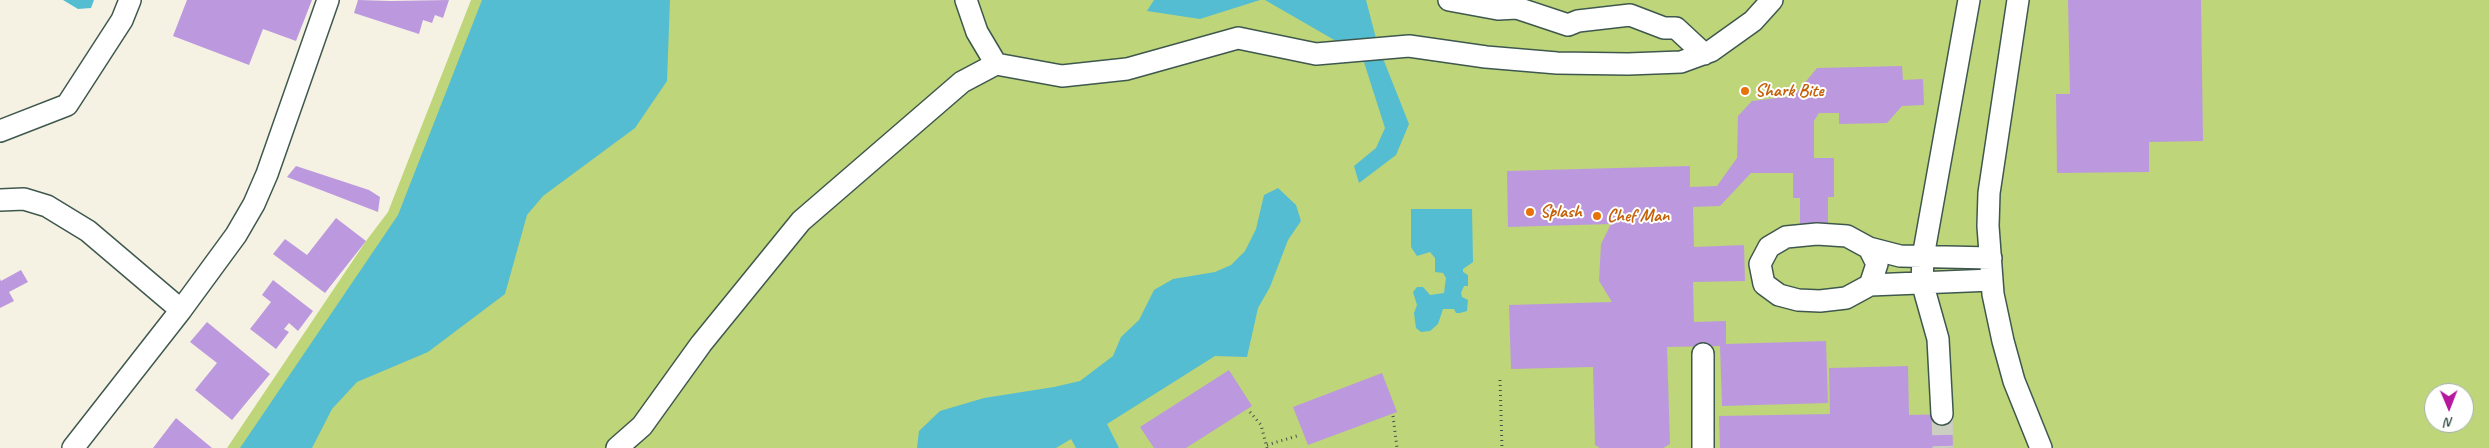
<!DOCTYPE html>
<style>
body{margin:0}
#map{position:relative;width:2489px;height:448px;overflow:hidden;background:#f6f2e3;font-family:Caveat,sans-serif}
canvas{display:block}
.north{position:absolute;left:2424px;top:383px;width:50px;height:50px;box-sizing:border-box;background:#fff;border:1px solid #a5b1ae;border-radius:50%;rotate:179deg;font-size:14px;font-weight:700;line-height:20px;text-align:center;color:#1f3d34}
.north::after{content:'';display:block;margin:auto;width:18px;height:22px;background:#b5179e;clip-path:polygon(50% 0,100% 100%,50% 72%,0 100%)}
</style>
<div id="map">
<canvas width="2489" height="448"></canvas>
<div class="north">N</div>
</div>
<script>
const context = document.querySelector('canvas').getContext('2d');
context.lineJoin = 'round';
function fill(path, color) {
  context.fillStyle = color;
  context.fill(path, 'evenodd');
}
function poly(rows) {
  const path = new Path2D();
  for (const r of rows) {
    path.moveTo(r[0], r[1]);
    for (let i = 2; i < r.length; i += 2) path.lineTo(r[i], r[i + 1]);
  }
  return path;
}
function stroke(path, color, width, dash) {
  context.strokeStyle = color;
  context.lineWidth = width;
  context.lineCap = dash ? 'butt' : 'round';
  context.setLineDash(dash || []);
  context.stroke(path);
}
function write(font, color, halo, rows, align = 'center') {
  context.font = font + ' Caveat,sans-serif';
  context.lineWidth = 4;
  context.setLineDash([]);
  context.textBaseline = 'middle';
  context.strokeStyle = halo;
  context.fillStyle = color;
  for (const [text, x, y, turn = 0] of rows) {
    context.save();
    context.translate(x, y);
    context.rotate((+turn || 0) * Math.PI / 180);
    context.textAlign = isNaN(turn) ? turn : align;
    if (halo) context.strokeText(text, 0, 0);
    context.fillText(text, 0, 0);
    context.restore();
  }
}
fill(poly([
 [471,0,2489,0,2489,448,227,448,366,241,388,212],
 [2434,393,2464,393,2464,423,2434,423]
]), '#bed579');
fill(poly([
 [63,0,94,0,91,8,78,9],
 [482,0,670,0,667,81,635,128,543,196,527,215,505,294,428,352,357,382,332,409,312,448,240,448,398,215],
 [1154,0,1260,0,1200,19,1147,11],
 [1265,0,1366,0,1378,46,1409,124,1396,155,1359,183,1354,166,1376,148,1385,128,1362,56],
 [1278,188,1296,205,1301,221,1288,240,1270,287,1258,308,1247,357,1215,356,1107,424,1119,448,1076,448,1071,439,1056,448,917,448,919,431,940,411,984,398,1054,387,1080,381,1113,356,1121,337,1139,320,1154,290,1173,279,1215,272,1231,265,1245,251,1256,229,1264,195],
 [1411,209,1472,209,1473,262,1463,269,1463,272,1468,275,1468,286,1464,286,1461,293,1462,297,1468,300,1467,311,1460,313,1456,313,1454,309,1443,309,1438,324,1430,331,1421,332,1416,328,1414,313,1417,305,1413,292,1417,287,1423,287,1430,295,1444,293,1446,278,1443,273,1435,272,1435,258,1430,252,1417,256,1411,247]
]), '#54bdd1');
fill(poly([
 [187,0,312,0,296,41,263,29,249,65,173,36],
 [358,0,391,1,449,0,443,18,435,15,432,23,423,20,419,34,354,13],
 [2068,0,2201,0,2203,141,2149,142,2149,172,2057,173,2056,94,2070,94],
 [1902,66,1903,80,1923,79,1924,105,1902,106,1887,123,1839,124,1839,113,1819,113,1814,121,1814,158,1834,158,1834,197,1828,197,1828,224,1800,225,1800,198,1793,198,1793,173,1751,173,1720,206,1693,207,1694,247,1744,245,1745,281,1693,282,1694,322,1726,321,1726,344,1826,341,1828,403,1722,406,1720,346,1667,347,1670,444,1663,448,1600,448,1595,445,1593,367,1511,369,1509,305,1612,302,1599,281,1601,244,1611,224,1508,227,1507,171,1690,166,1690,187,1717,186,1737,158,1738,116,1752,101,1794,96,1817,68],
 [296,166,369,190,380,197,378,212,287,177],
 [336,218,366,241,325,293,273,254,285,239,307,255],
 [21,270,28,282,9,292,14,301,0,308,0,279,1,281],
 [273,280,313,311,298,331,289,323,284,329,289,332,276,349,250,329,271,302,262,295],
 [207,322,270,374,232,420,195,390,217,363,190,342],
 [1908,366,1909,415,1952,414,1953,448,1720,448,1719,416,1830,414,1829,368],
 [1229,370,1252,406,1186,448,1154,448,1140,427],
 [1382,373,1397,412,1308,445,1293,407],
 [176,418,212,448,153,448]
]), '#bc99de');
stroke(poly([
 [1942,414,1943,448]
]), '#cbcec0', 21, [21, 11]);
const minor = poly([
 [966,0,977,32,996,64],
 [1449,0,1498,9,1517,8,1568,25,1578,21,1630,15,1664,28,1676,28,1704,54],
 [2018,0,1989,193,1988,226,1993,294,2003,341,2014,381,2041,448],
 [0,131,67,105,122,20,130,0],
 [0,200,24,199,47,206,88,231,181,310],
 [1869,248,1900,256,1991,258],
 [1870,285,1877,264,1869,248,1847,236,1817,234,1786,237,1769,247,1760,264,1764,284,1779,295,1798,300,1820,301,1846,298,1870,285,1992,280],
 [1942,414,1938,339,1922,282,1923,257,1969,0],
 [73,448,181,310,236,235,254,204,267,174,328,0],
 [617,448,642,426,701,344,801,221,962,82,996,64,1062,76,1127,69,1238,38,1316,54,1409,46,1486,57,1557,63,1628,64,1681,62,1711,51,1753,21,1772,0],
 [1703,448,1703,354]
]);
stroke(minor, '#3f584e', 24);
stroke(poly([
 [1500,380,1502,448],
 [1250,412,1261,425,1267,448],
 [1393,416,1397,448],
 [1267,445,1300,435]
]), '#3f584e', 3, [1, 4]);
stroke(minor, '#fff', 21);
for (const [x, y, r, color] of [
 [1745,91,5,"#e8710a"],
 [1530,212,5,"#e8710a"],
 [1597,216,5,"#e8710a"]
]) {
  const dot = new Path2D();
  dot.arc(x, y, r, 0, 2 * Math.PI);
  context.fillStyle = color;
  context.fill(dot);
  stroke(dot, '#fff', 2);
}
write('bold 18px', '#c56008', '#fff', [
 ["Shark Bite",1755,91],
 ["Splash",1540,212],
 ["Chef Man",1607,216]
], 'left');
</script>
